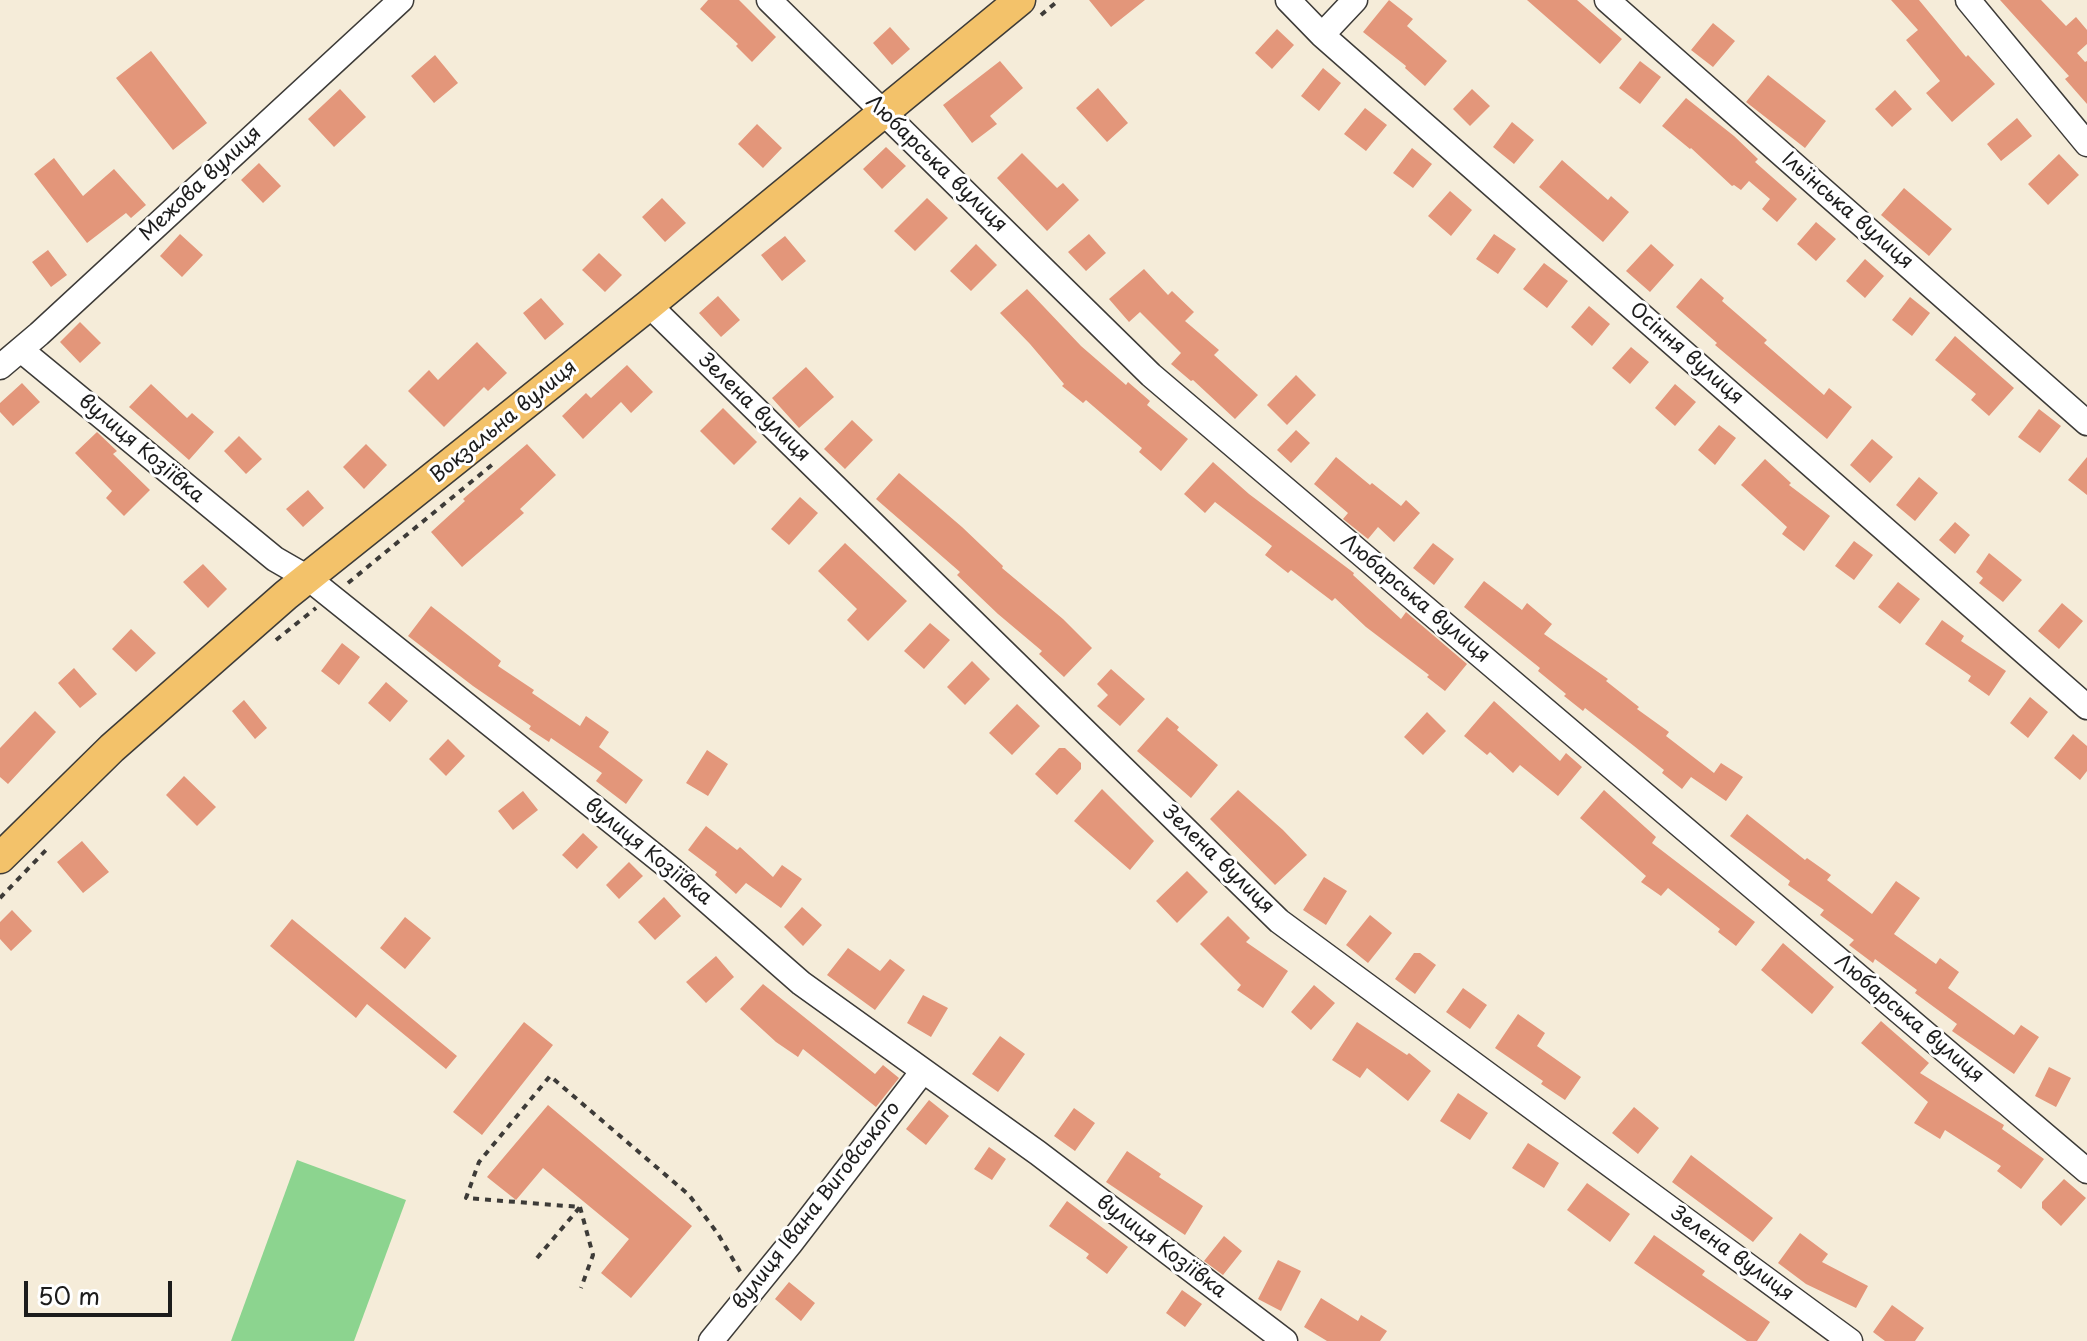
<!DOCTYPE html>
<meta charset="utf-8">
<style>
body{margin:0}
#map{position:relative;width:2087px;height:1341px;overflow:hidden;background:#f5ecd9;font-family:"Playpen Sans",sans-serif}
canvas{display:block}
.scale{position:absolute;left:24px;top:1281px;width:148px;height:36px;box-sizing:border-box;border:4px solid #1c1c1c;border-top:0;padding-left:10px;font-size:24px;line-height:28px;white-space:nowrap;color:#1c1c1c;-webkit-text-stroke:6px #fff;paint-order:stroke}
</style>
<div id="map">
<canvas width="2087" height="1341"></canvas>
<div class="scale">50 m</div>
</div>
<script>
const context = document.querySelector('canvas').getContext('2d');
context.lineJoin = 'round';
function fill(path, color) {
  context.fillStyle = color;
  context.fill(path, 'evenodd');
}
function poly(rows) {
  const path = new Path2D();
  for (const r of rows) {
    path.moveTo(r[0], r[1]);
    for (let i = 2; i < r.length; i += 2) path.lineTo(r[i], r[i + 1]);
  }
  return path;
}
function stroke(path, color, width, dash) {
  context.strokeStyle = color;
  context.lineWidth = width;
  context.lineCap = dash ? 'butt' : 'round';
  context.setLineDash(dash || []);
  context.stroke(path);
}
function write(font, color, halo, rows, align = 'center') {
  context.font = font + ' "Playpen Sans",sans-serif';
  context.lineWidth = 6;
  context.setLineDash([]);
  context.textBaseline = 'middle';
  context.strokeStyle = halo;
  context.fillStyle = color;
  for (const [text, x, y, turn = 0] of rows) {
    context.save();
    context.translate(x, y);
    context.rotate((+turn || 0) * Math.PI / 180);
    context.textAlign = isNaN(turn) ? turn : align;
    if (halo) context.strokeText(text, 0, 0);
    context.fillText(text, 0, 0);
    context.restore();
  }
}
fill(poly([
 [297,1160,406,1200,354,1341,231,1341]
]), '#8cd48f');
fill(poly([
 [708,0,739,0,776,37,752,62,736,46,738,44,700,9],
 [1089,0,1145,0,1111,27],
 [1389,0,1413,19,1407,26,1447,61,1425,86,1405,68,1406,66,1363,32],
 [1527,0,1577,0,1622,39,1600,64],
 [1891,0,1919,0,1966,57,1968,55,1995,84,1952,122,1926,93,1940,81,1906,40,1918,30],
 [2000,0,2041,0,2066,26,2076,17,2087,30,2087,44,2077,53,2085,62,2087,61,2087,104,2065,79,2069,76],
 [1713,23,1735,41,1713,67,1691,50],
 [890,27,910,49,892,65,873,43],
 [1277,29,1294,45,1272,69,1255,53],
 [151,51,207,123,173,150,116,78],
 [435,55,458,83,434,103,411,76],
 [1000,61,1023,88,990,116,997,124,972,143,943,105],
 [1640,61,1661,77,1640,104,1619,88],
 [1323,68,1341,83,1319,111,1301,96],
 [1768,75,1826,121,1805,148,1746,102],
 [1098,88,1128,123,1107,142,1076,108],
 [340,89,366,117,334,147,308,119],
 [1472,89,1490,106,1470,126,1453,109],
 [1895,90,1912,109,1892,127,1875,109],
 [1686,98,1734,136,1758,159,1755,162,1797,199,1777,222,1762,209,1770,199,1749,181,1741,190,1734,185,1732,186,1691,148,1690,149,1662,126],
 [1365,108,1387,125,1366,151,1344,134],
 [2017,118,2032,136,2001,161,1987,144],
 [1512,122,1534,140,1514,164,1493,147],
 [757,124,782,148,763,168,738,144],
 [886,147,906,166,882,189,863,169],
 [1412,148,1432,164,1413,188,1393,173],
 [1022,153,1057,188,1063,183,1079,200,1047,231,997,178],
 [2059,154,2079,175,2048,205,2028,184],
 [54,158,83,196,114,169,146,205,131,218,126,213,87,243,34,174],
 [1562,160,1608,200,1611,196,1629,212,1603,242,1539,187],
 [259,163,281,186,263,203,241,180],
 [1904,188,1952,229,1929,256,1881,215],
 [1450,191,1472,210,1451,236,1428,216],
 [662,198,686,223,665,242,642,217],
 [927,198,948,218,915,251,894,231],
 [1816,222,1836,239,1816,261,1797,244],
 [180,234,203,255,182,277,160,256],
 [1089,234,1106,253,1086,271,1068,252],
 [1494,234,1516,249,1498,274,1476,259],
 [785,236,806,261,782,281,761,255],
 [976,244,997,265,971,291,950,271],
 [1651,244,1674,265,1650,292,1626,271],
 [48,250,67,275,51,287,32,262],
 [599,253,622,275,605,292,582,270],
 [1865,259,1884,276,1865,298,1846,281],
 [1544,263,1568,281,1547,308,1523,289],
 [1144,269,1168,295,1172,291,1194,312,1185,321,1219,350,1214,355,1258,395,1235,419,1193,380,1191,381,1171,364,1181,353,1140,312,1129,322,1109,299],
 [1701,278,1724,298,1722,301,1767,340,1764,343,1824,395,1829,388,1852,407,1827,439,1715,345,1717,343,1676,307],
 [1027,289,1081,346,1126,385,1128,382,1150,401,1147,405,1188,439,1161,471,1139,452,1142,448,1086,400,1083,403,1062,386,1064,384,1030,344,1000,313],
 [718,296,740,320,721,337,699,313],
 [1910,297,1930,313,1912,336,1892,320],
 [541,298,564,324,545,340,523,313],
 [1589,306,1610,324,1592,346,1571,327],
 [80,322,101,343,80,363,60,342],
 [1955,336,2014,388,1989,416,1971,400,1976,394,1935,360],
 [477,342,507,373,488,391,484,387,444,427,408,391,429,370,438,380],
 [1631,347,1649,362,1630,384,1612,368],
 [627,365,653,392,631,413,621,402,583,439,562,416,586,393,591,398],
 [806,367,834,397,799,428,772,398],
 [1296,375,1316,395,1287,425,1267,405],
 [22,383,40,402,13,426,0,412,0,403],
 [151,384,187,418,192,413,214,432,189,460,129,407],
 [1675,384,1696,402,1675,426,1655,408],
 [723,408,757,442,734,465,700,431],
 [2039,409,2061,426,2040,453,2018,437],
 [852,420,873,440,845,469,824,449],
 [1719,425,1736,438,1715,465,1698,450],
 [1296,430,1310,443,1291,463,1277,450],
 [97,432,117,451,113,454,150,490,124,516,106,498,112,491,75,453],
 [239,436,262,459,246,474,224,451],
 [1872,439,1893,457,1870,483,1850,465],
 [366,444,387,465,364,489,343,467],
 [527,444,556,475,520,509,524,513,462,567,431,532,465,501,463,499],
 [1336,457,1370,485,1372,483,1401,506,1406,500,1420,513,1394,542,1378,527,1368,539,1343,519,1348,513,1314,484],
 [2087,457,2087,495,2068,480],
 [1765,459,1791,483,1789,485,1830,516,1804,551,1782,534,1787,527,1741,485],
 [1213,462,1249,494,1354,573,1353,575,1401,619,1406,612,1467,664,1445,691,1427,677,1429,675,1366,627,1335,598,1332,601,1291,570,1288,573,1265,555,1272,546,1215,502,1205,513,1184,494],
 [899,473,962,527,1003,566,1002,568,1063,619,1092,648,1064,677,1039,654,1042,651,998,614,957,575,960,572,876,499],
 [1919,477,1938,493,1915,521,1896,505],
 [308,490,324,508,303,527,286,509],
 [800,497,818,513,789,545,771,529],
 [1955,522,1970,535,1955,554,1939,540],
 [1854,541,1873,555,1854,580,1835,566],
 [845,543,907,601,868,641,847,620,857,609,818,571],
 [1433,543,1454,559,1434,585,1413,568],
 [1989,553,2022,580,2003,602,1979,583,1983,578,1976,572],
 [203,564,227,589,208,608,183,582],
 [1484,581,1522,610,1527,603,1552,624,1544,634,1608,679,1606,681,1639,707,1637,709,1669,732,1666,736,1714,773,1721,763,1743,777,1726,801,1691,777,1682,789,1662,773,1664,770,1634,746,1585,708,1583,711,1564,696,1566,694,1538,671,1540,668,1464,607],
 [1898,582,1920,599,1900,624,1878,607],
 [2062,603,2083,621,2059,649,2038,631],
 [431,606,501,661,498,666,534,690,532,693,580,726,586,716,609,732,599,747,643,780,626,804,596,781,602,773,551,738,549,742,529,729,531,726,473,686,408,636],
 [1942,620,1964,636,1961,641,2006,671,1989,696,1968,681,1971,676,1925,644],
 [930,623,950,640,924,669,904,651],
 [131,629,156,653,136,672,112,649],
 [342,643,360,657,339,685,321,671],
 [972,661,990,679,965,705,947,687],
 [74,668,97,694,80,708,58,683],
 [1111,669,1145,699,1120,726,1097,706,1108,695,1097,684],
 [386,682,408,701,390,722,368,703],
 [2030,697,2048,712,2028,738,2010,723],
 [244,700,267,728,255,739,232,711],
 [1494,701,1560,761,1566,753,1582,767,1558,796,1520,765,1513,773,1490,752,1487,755,1464,736],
 [1017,704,1040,726,1012,755,989,733],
 [35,711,56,732,8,784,0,777,0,748],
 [1427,712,1446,731,1423,755,1404,737],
 [1167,717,1179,727,1177,730,1218,765,1191,798,1137,751],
 [2073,734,2087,746,2087,771,2080,780,2054,758],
 [448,739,465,756,446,776,429,759],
 [1059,748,1065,748,1081,763,1081,769,1057,795,1035,774],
 [707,750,728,764,708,796,686,783],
 [184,776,216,807,197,826,166,795],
 [1102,789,1154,841,1130,870,1074,821],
 [1238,790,1283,830,1307,855,1275,885,1210,819],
 [1604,790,1656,837,1652,843,1755,922,1736,946,1718,932,1720,929,1668,888,1661,896,1641,882,1646,876,1580,818],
 [523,791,538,810,513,830,498,811],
 [1747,814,1805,860,1807,858,1831,875,1827,880,1872,914,1896,881,1920,898,1894,934,1936,964,1940,958,1959,972,1948,988,2014,1035,2021,1025,2039,1037,2014,1074,1952,1031,1957,1024,1915,993,1917,990,1875,959,1873,963,1849,945,1854,940,1820,915,1824,910,1788,885,1790,881,1730,836],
 [706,826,737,850,740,847,773,877,782,865,802,879,781,908,746,883,736,894,715,875,717,872,688,850],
 [583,833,598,847,577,869,562,855],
 [82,841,109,872,83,893,57,862],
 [629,862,643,876,619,899,606,885],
 [1187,871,1208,892,1177,923,1156,901],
 [1324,877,1347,891,1326,925,1303,910],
 [664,897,681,916,655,940,638,922],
 [802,907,822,925,803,946,784,927],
 [12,910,32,931,11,951,0,939,0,922],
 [1370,915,1392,933,1368,963,1346,945],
 [1228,916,1250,938,1246,942,1288,971,1263,1008,1237,990,1241,985,1200,944],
 [405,917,431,938,405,969,380,948],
 [292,919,457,1056,446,1069,367,1004,356,1018,270,946],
 [1783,943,1834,987,1812,1014,1761,970],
 [848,948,880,971,890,959,905,970,875,1010,827,975],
 [1414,953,1420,953,1436,965,1415,994,1395,979],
 [716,956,734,977,706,1003,686,982],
 [763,984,875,1074,883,1065,899,1078,876,1107,803,1049,798,1057,776,1042,740,1009],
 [1314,985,1335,1003,1311,1030,1291,1012],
 [1463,988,1487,1005,1470,1029,1446,1012],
 [923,995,948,1008,931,1037,907,1023],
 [1518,1014,1545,1033,1537,1046,1581,1077,1565,1100,1541,1084,1543,1081,1495,1048],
 [1881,1021,1929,1063,1920,1073,2004,1125,2002,1129,2044,1159,2021,1189,1997,1171,2001,1166,1945,1130,1940,1139,1914,1123,1928,1102,1861,1043],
 [524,1022,553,1045,482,1135,453,1112],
 [1357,1022,1407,1055,1409,1053,1431,1071,1408,1101,1367,1068,1360,1078,1332,1060],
 [1000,1036,1025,1054,998,1092,972,1074],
 [2049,1067,2071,1078,2056,1107,2035,1096],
 [1458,1093,1488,1113,1470,1140,1440,1121],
 [929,1100,949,1116,926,1145,906,1129],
 [548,1105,692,1226,631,1298,601,1273,629,1239,543,1168,516,1200,487,1177],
 [1634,1107,1659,1128,1638,1154,1612,1133],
 [1074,1108,1095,1123,1075,1151,1054,1136],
 [1528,1143,1559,1163,1544,1188,1512,1168],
 [989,1147,1006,1159,992,1180,974,1169],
 [1127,1151,1161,1174,1159,1177,1203,1206,1185,1235,1106,1182],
 [1691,1155,1773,1218,1753,1242,1672,1182],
 [2064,1179,2086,1198,2061,1226,2042,1208,2042,1202],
 [1587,1183,1630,1214,1610,1242,1567,1210],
 [1067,1201,1128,1247,1107,1274,1086,1258,1089,1254,1049,1226],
 [1800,1233,1828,1254,1822,1262,1868,1286,1856,1308,1806,1284,1778,1263],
 [1654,1235,1705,1271,1702,1275,1770,1322,1757,1341,1747,1341,1634,1263],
 [1224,1236,1242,1251,1223,1275,1204,1261],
 [1278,1260,1301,1271,1281,1311,1258,1299],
 [789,1282,815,1303,801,1321,775,1299],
 [1182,1290,1202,1304,1185,1327,1166,1313],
 [1321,1298,1358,1321,1361,1315,1387,1331,1380,1341,1327,1341,1304,1327],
 [1892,1305,1924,1328,1915,1341,1885,1341,1873,1332]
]), '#e3967a');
const minor = poly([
 [769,0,1151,375,2087,1171],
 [1288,0,1322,35,2087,707],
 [1607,0,2087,423],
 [1968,0,2087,144],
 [1322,35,1355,0],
 [649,305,1279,921,1850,1341],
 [21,350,275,559,308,578,671,869,801,983,1038,1153,1285,1341],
 [0,367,39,334,401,0],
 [711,1341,790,1244,923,1071]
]);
const major = poly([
 [0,858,112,748,286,595,649,305,1020,0]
]);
stroke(minor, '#3d3b38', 27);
stroke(major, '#3d3b38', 33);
stroke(poly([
 [1041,15,1059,0],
 [348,583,493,464],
 [276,640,316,608],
 [0,898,48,848],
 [580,1207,593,1255,581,1288],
 [537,1258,580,1207,466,1198,479,1162,550,1076,689,1195,718,1234,741,1273]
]), '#3d3b38', 4, [6, 6]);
stroke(minor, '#fff', 24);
stroke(major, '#f3c26a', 30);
write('20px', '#1c1c1c', '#fff', [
 ["Любарська вулиця",936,164,44],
 ["Межова вулиця",201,184,-43],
 ["Ільїнська вулиця",1847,211,41],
 ["Осіння вулиця",1686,354,41],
 ["Зелена вулиця",754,408,44],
 ["Вокзальна вулиця",504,422,-39],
 ["вулиця Козіївка",141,449,40],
 ["Любарська вулиця",1415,599,40],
 ["вулиця Козіївка",648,852,39],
 ["Зелена вулиця",1218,860,44],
 ["Любарська вулиця",1909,1019,40],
 ["вулиця Івана Виговського",817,1206,-52],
 ["вулиця Козіївка",1161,1247,37],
 ["Зелена вулиця",1732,1254,36]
]);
</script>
